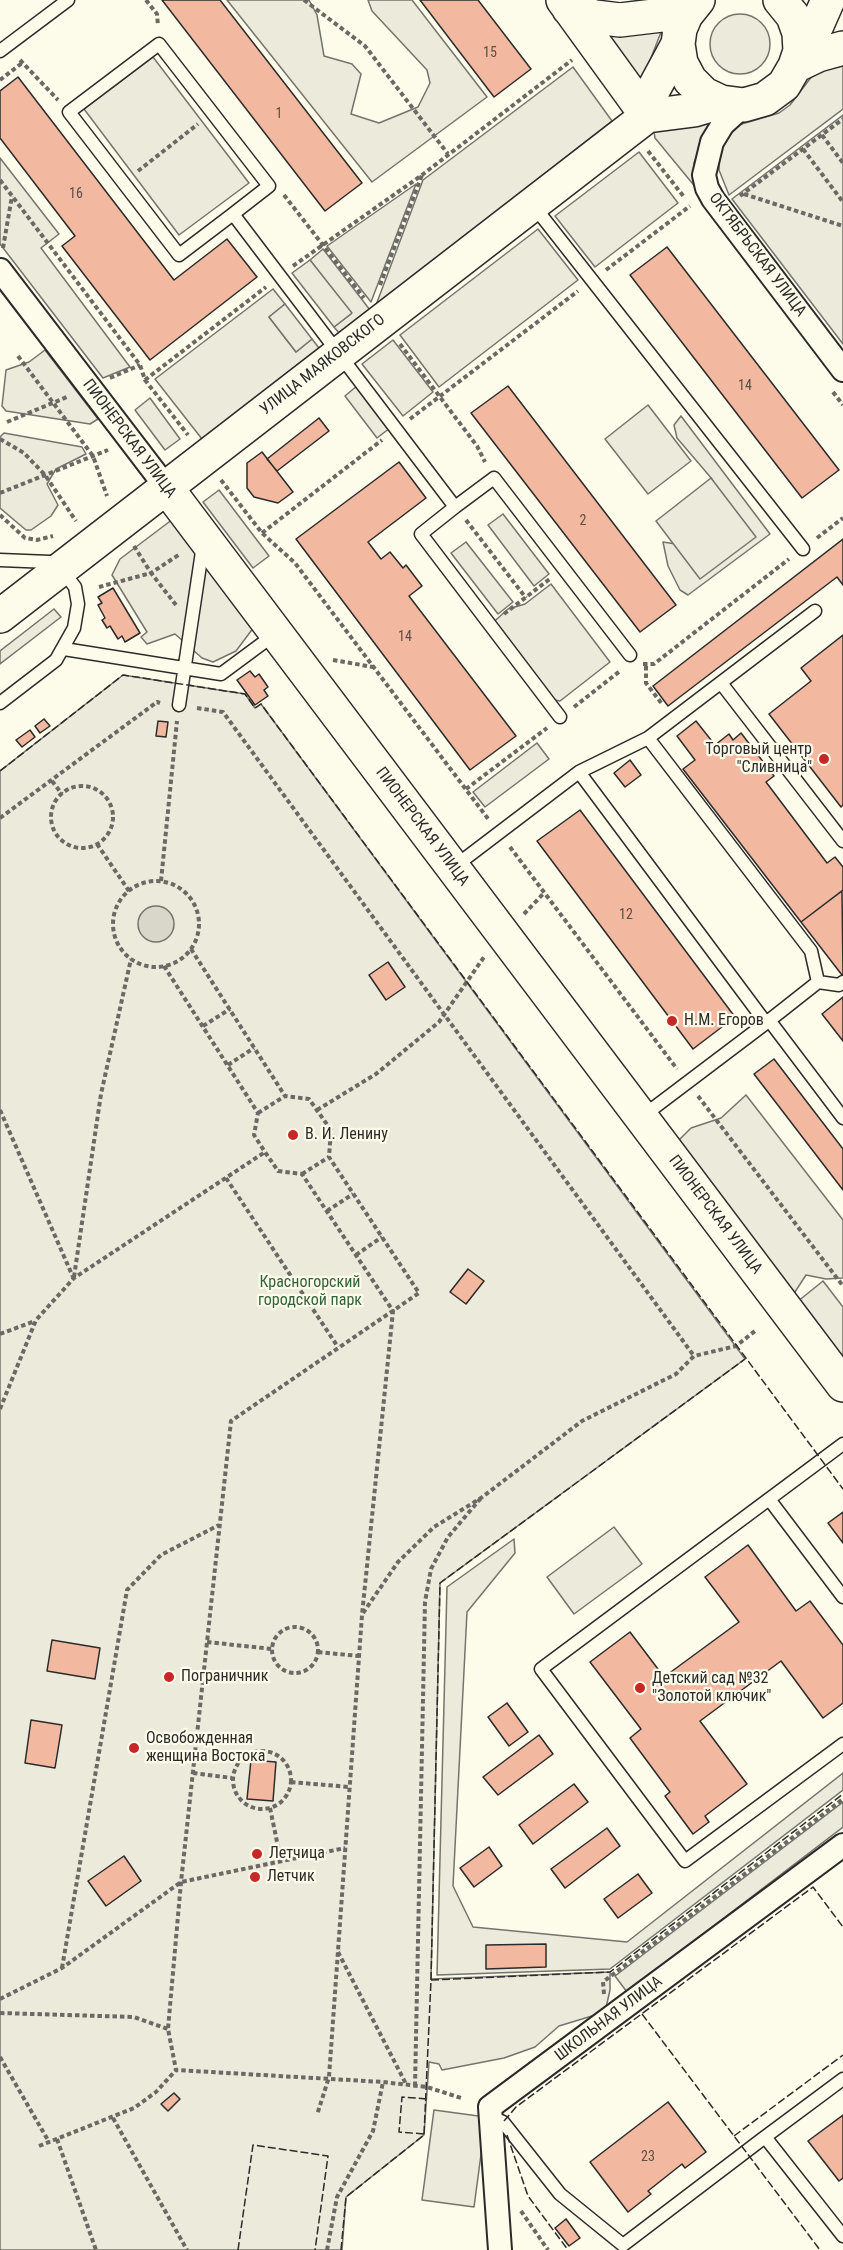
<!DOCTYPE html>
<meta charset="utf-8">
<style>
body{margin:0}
canvas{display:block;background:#fdfbea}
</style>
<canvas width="843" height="2250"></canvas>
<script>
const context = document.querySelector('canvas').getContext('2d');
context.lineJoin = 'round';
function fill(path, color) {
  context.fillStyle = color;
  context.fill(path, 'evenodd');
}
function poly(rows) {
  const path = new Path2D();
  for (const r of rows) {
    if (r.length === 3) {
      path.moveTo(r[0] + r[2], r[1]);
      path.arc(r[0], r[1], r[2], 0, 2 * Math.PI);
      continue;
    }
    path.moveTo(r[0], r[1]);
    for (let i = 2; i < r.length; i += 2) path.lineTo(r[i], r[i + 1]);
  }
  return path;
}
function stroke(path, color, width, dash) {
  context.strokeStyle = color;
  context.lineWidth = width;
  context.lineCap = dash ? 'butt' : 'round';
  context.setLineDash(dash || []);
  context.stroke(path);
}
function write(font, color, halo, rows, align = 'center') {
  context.font = font + ' "Roboto Condensed",sans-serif';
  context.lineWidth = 4.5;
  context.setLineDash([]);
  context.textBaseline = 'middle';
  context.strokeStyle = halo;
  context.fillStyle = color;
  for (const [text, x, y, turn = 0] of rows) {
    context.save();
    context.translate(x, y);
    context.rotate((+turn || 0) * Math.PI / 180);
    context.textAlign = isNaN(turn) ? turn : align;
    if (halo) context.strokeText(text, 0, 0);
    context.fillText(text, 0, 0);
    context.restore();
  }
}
const green = poly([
 [227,0,309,0,317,15,324,56,352,64,361,74,351,114,379,123,418,107,430,83,427,70,372,11,368,0,412,0,487,97,372,182,227,0],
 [740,44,30],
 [595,24,663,27,642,81,595,24],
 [153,57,249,183,179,235,84,109,153,57],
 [843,59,843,109,729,195,719,170,719,154,725,134,735,126,779,113,790,105,819,67,843,59],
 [573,67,612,121,376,305,423,180,573,67],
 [843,115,843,344,732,199,843,115],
 [708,120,709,124,694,163,697,189,655,138,654,132,708,120],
 [639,152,678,203,595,267,555,216,639,152],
 [0,158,59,234,41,248,130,367,103,378,0,244,0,158],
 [416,184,371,302,327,246,416,184],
 [538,229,578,280,439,387,400,335,538,229],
 [323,249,370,310,339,333,334,327,351,314,310,260,323,249],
 [273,289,285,304,269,317,296,352,312,339,319,348,202,439,155,379,273,289],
 [393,340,433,392,403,416,362,364,393,340],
 [45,350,98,419,90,424,6,411,2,406,6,370,29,362,45,350],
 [648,405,691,461,648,494,605,439,648,405],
 [681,416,770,534,688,595,680,590,668,566,663,542,714,550,720,505,712,479,677,438,674,425,681,416],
 [4,433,82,447,86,454,56,469,47,484,58,505,51,516,31,530,26,530,0,508,0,437,4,433],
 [173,519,254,627,236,651,213,662,202,658,175,634,147,644,141,637,147,632,112,575,120,559,173,519],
 [551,584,610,662,560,701,539,697,487,628,508,609,525,604,551,584],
 [54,609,61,617,0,664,0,651,54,609],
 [123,675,245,694,255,708,261,704,745,1359,440,1583,431,1979,610,1972,610,1990,605,2012,559,2026,535,2047,504,2058,442,2070,439,2064,429,2062,424,2135,346,2197,342,2250,0,2250,0,771,123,675],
 [746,1095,843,1220,843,1278,826,1279,806,1275,793,1295,677,1142,691,1128,721,1118,746,1095],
 [614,1527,642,1564,574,1614,547,1577,614,1527],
 [514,1539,515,1553,467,1612,453,1886,473,1927,627,1942,843,1773,843,1790,610,1969,437,1975,447,1587,514,1539]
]);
fill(green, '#ecebdb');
stroke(green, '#74746e', 1.5);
const parking = poly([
 [310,260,352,313,334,327,292,273,310,260],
 [285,304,312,339,296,352,269,317,285,304],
 [358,385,390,428,377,438,345,396,358,385],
 [150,398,180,439,165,450,135,410,150,398],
 [711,478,756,537,700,579,656,521,711,478],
 [219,490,269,556,253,568,203,502,219,490],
 [503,514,549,574,534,586,488,525,503,514],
 [466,542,513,602,498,614,451,553,466,542],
 [537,743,549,759,485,807,473,792,537,743],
 [823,1281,843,1307,843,1362,797,1302,823,1281],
 [843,1802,843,1827,627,1992,615,1976,843,1802],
 [434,2110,486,2117,474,2207,422,2200,434,2110]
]);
fill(parking, '#eceadb');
stroke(parking, '#74746e', 1.5);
const water = poly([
 [156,924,18]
]);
fill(water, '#d8d7c9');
stroke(water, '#74746e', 1.5);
const building = poly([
 [162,0,220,0,362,183,325,211,162,0],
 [420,0,478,0,531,69,494,97,420,0],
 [18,77,174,280,227,239,257,277,150,360,62,246,75,236,0,138,0,91,18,77],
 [667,247,839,470,802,498,630,275,667,247],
 [508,386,676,605,640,632,471,413,508,386],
 [319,418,329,431,277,471,267,459,319,418],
 [262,452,293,492,278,503,254,497,247,488,247,463,262,452],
 [399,462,426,498,368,542,381,559,390,552,403,568,406,565,422,586,409,596,516,736,470,770,296,539,399,462],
 [843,539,843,585,837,577,668,706,653,686,843,539],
 [113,588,140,633,125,642,122,636,118,639,110,626,107,628,102,620,105,618,98,605,102,603,98,597,113,588],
 [843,635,843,805,841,807,769,714,811,681,801,668,843,635],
 [250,671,255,677,259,674,268,687,264,690,268,696,255,705,237,680,250,671],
 [44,719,50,726,40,733,35,726,44,719],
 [158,721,168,722,166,737,156,736,158,721],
 [696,721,715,745,729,734,733,740,741,733,774,776,766,782,827,863,835,857,843,867,843,890,801,922,683,769,695,760,677,736,696,721],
 [30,730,35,737,22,747,16,740,30,730],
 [630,760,641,775,625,787,614,773,630,760],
 [580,810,735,1017,693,1049,537,841,580,810],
 [842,891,843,974,842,975,801,922,842,891],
 [388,962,405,987,386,1000,369,975,388,962],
 [843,997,843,1041,822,1014,843,997],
 [774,1059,843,1149,843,1190,754,1074,774,1059],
 [468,1269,484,1281,466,1304,450,1292,468,1269],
 [843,1512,843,1543,828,1523,843,1512],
 [748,1545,796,1611,810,1601,843,1645,843,1703,823,1718,781,1661,700,1721,747,1784,705,1816,709,1822,693,1834,665,1796,670,1792,630,1738,641,1729,590,1662,630,1632,664,1677,739,1622,705,1577,748,1545],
 [52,1640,100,1648,95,1679,47,1671,52,1640],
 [507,1703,528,1732,509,1746,488,1717,507,1703],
 [31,1720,62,1725,55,1768,25,1763,31,1720],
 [539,1735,553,1754,498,1795,483,1777,539,1735],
 [251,1760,276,1762,273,1801,247,1799,251,1760],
 [574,1784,588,1802,533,1844,519,1825,574,1784],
 [607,1828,620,1846,565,1888,551,1869,607,1828],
 [489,1847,502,1866,474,1887,460,1868,489,1847],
 [124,1856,141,1881,106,1906,88,1881,124,1856],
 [638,1874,652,1893,618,1918,604,1899,638,1874],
 [546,1944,546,1967,486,1969,486,1945,546,1944],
 [174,2093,180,2099,168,2111,161,2104,174,2093],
 [668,2102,706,2152,685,2168,682,2164,648,2191,651,2194,628,2212,590,2162,668,2102],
 [843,2115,843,2178,839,2181,808,2141,843,2115],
 [566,2219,580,2238,569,2246,555,2228,566,2219]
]);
fill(building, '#f2b8a0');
stroke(building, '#2b2b2b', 1.5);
const lane = poly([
 [0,51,68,0],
 [533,205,803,549],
 [233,214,269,186,159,44,69,112,179,255,233,214,455,507,421,534,560,717],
 [455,507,494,478,630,655],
 [0,560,50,562,61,569,75,587,78,604,74,628,56,660,0,703],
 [64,649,221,674,275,634],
 [721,683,843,841],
 [179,705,203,545],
 [648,738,811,951,818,982],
 [579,772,766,1023,643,1116],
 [454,867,579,772,648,738,815,611],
 [769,1020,843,1118],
 [766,1023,818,982,839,985,843,982],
 [843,1444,541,1669,685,1861,843,1744],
 [769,1499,843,1597],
 [843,2079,765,2137,843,2236],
 [491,2117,503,2122,560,2194,623,2245,765,2137]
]);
const street = poly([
 [744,105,723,124,712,142,704,175,707,188,713,199,843,370],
 [0,270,166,487],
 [500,2250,490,2107,843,1845]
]);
const secondary = poly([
 [563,0,647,116],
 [698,0,686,15,680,29,678,44,681,63,690,80,704,94,721,102,744,105,765,99,784,85,795,66,800,51,799,33,793,16,780,0],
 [569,9,595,17,620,20,662,15,695,3],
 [800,51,817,25,828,0],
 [795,66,818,55,843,48],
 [647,116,651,94,678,44],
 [166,487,843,1385],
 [0,616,647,116,694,110,721,102]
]);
stroke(lane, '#2b2b2b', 15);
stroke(street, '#2b2b2b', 26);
stroke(secondary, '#2b2b2b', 36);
stroke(poly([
 [146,0,157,14,158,26],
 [304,0,365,46,448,154],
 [20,60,58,100],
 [0,80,22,63],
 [822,135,843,163],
 [803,149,843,202],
 [648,151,684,197],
 [138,171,198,124],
 [0,180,140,365,145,380,188,435],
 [744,194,843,226],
 [284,195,364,298],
 [740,196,843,119],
 [3,248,12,196],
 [293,266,422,175,572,60],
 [606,270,690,206],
 [380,285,422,175],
 [400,344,477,446,485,462],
 [18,356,93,456,107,496],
 [110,378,140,365],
 [145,380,266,287],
 [833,392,843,405],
 [410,419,578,291],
 [7,422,67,397],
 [0,439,24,453,45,475,76,521],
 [221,480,262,533,295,563,489,820],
 [0,493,108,450],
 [0,515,25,538,37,540,53,536],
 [466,520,526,598],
 [262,533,382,440],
 [817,538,843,518],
 [134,546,151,573,180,554],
 [99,587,151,573,176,605],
 [504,614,551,578],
 [333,660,373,667],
 [643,664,654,664,789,559],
 [646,666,646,683,662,704],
 [574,707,620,671],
 [197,708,223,712,694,1356],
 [52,781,62,794],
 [82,817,31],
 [466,789,547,728],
 [0,818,157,702,160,703],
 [97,844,129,891],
 [510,847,677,1069],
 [161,881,177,721],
 [156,924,43],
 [524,914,544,893],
 [191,949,285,1096],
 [164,966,258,1113,254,1135,265,1152,278,1171,302,1174,393,1311,362,1615,329,2077,317,2115],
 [203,1026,230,1009],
 [228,1065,254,1048],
 [698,1096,843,1286],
 [0,1110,73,1277],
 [317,1110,376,1074,439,1022,484,957],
 [258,1113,285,1096,309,1099,331,1130,329,1157,419,1293,231,1421,181,1882,168,2029,176,2070,383,2082,427,2087,461,2098],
 [302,1174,329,1157],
 [226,1178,338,1347],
 [327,1211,353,1194],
 [356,1255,382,1237],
 [74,1277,101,1094,131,959],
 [0,1334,35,1321],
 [0,1409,36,1320,74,1278,265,1152],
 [363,1613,398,1562,434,1527,481,1498,582,1421,676,1374,694,1356,736,1346,755,1331],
 [295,1650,23],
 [207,1642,272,1649],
 [318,1652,359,1656],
 [262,1780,29],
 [193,1773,232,1778],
 [291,1782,349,1787],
 [270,1808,281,1861],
 [338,1952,406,2084],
 [62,1968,127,1590,161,1555,219,1525],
 [604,1994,603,1982,843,1799],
 [0,1999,62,1968,181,1882,345,1848],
 [0,2013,134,2017,168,2029],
 [0,2057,49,2142],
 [415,2086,425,1602,431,1569,448,1537,481,1498],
 [113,2118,187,2250],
 [57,2139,96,2250],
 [39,2146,134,2108,156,2092,176,2070],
 [521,2211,548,2250],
 [327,2250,337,2197,373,2131,383,2082]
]), '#6a6964', 4, [4.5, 3]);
stroke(lane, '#fdfbea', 12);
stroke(street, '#fdfbea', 22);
stroke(secondary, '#fdfbea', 33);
stroke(poly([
 [0,771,123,675,245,694,255,708,261,704,843,1489],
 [431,1980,610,1972,843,1794],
 [642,2014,820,2250],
 [504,2121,516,2107,813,1887,843,1927],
 [424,2134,399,2132,402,2097,427,2099],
 [507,2135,528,2196,568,2250],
 [734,2136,843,2055],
 [238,2250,253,2145,328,2156,315,2250],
 [341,2250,346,2197,424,2135,431,1980,440,1583,745,1359]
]), '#2b2b2b', 1.5, [8, 3]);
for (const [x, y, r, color] of [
 [824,759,6,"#c62828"],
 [672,1021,6,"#c62828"],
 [293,1135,6,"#c62828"],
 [169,1677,6,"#c62828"],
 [640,1688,6,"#c62828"],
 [134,1748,6,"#c62828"],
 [257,1854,6,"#c62828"],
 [255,1877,6,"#c62828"]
]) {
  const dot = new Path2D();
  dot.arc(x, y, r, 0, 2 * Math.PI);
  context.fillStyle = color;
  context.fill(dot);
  stroke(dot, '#fdfbea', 2);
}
write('14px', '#5d4e48', null, [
 ["15",490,53],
 ["1",279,114],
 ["16",76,194],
 ["14",745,386],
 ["2",583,521],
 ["14",405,637],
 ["12",626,915],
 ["23",648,2157]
]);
write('16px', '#2b2b2b', '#fdfbea', [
 ["ОКТЯБРЬСКАЯ УЛИЦА",757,255,53],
 ["УЛИЦА МАЯКОВСКОГО",323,365,-38],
 ["ПИОНЕРСКАЯ УЛИЦА",129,439,53],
 ["ПИОНЕРСКАЯ УЛИЦА",422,827,53],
 ["ПИОНЕРСКАЯ УЛИЦА",715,1215,53],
 ["ШКОЛЬНАЯ УЛИЦА",609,2019,-37]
]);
write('16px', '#2b2b2b', '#fdfbea', [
 ["Торговый центр",812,750,"right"],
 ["\"Сливница\"",812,768,"right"],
 ["Н.М. Егоров",684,1021],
 ["В. И. Ленину",305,1135],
 ["Пограничник",181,1677],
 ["Детский сад №32",652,1679],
 ["\"Золотой ключик\"",652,1697],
 ["Освобожденная",146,1739],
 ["женщина Востока",146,1757],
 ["Летчица",269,1854],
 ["Летчик",267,1877]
], 'left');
write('16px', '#34623c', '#fdfbea', [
 ["Красногорский",310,1283],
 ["городской парк",310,1301]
]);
</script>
